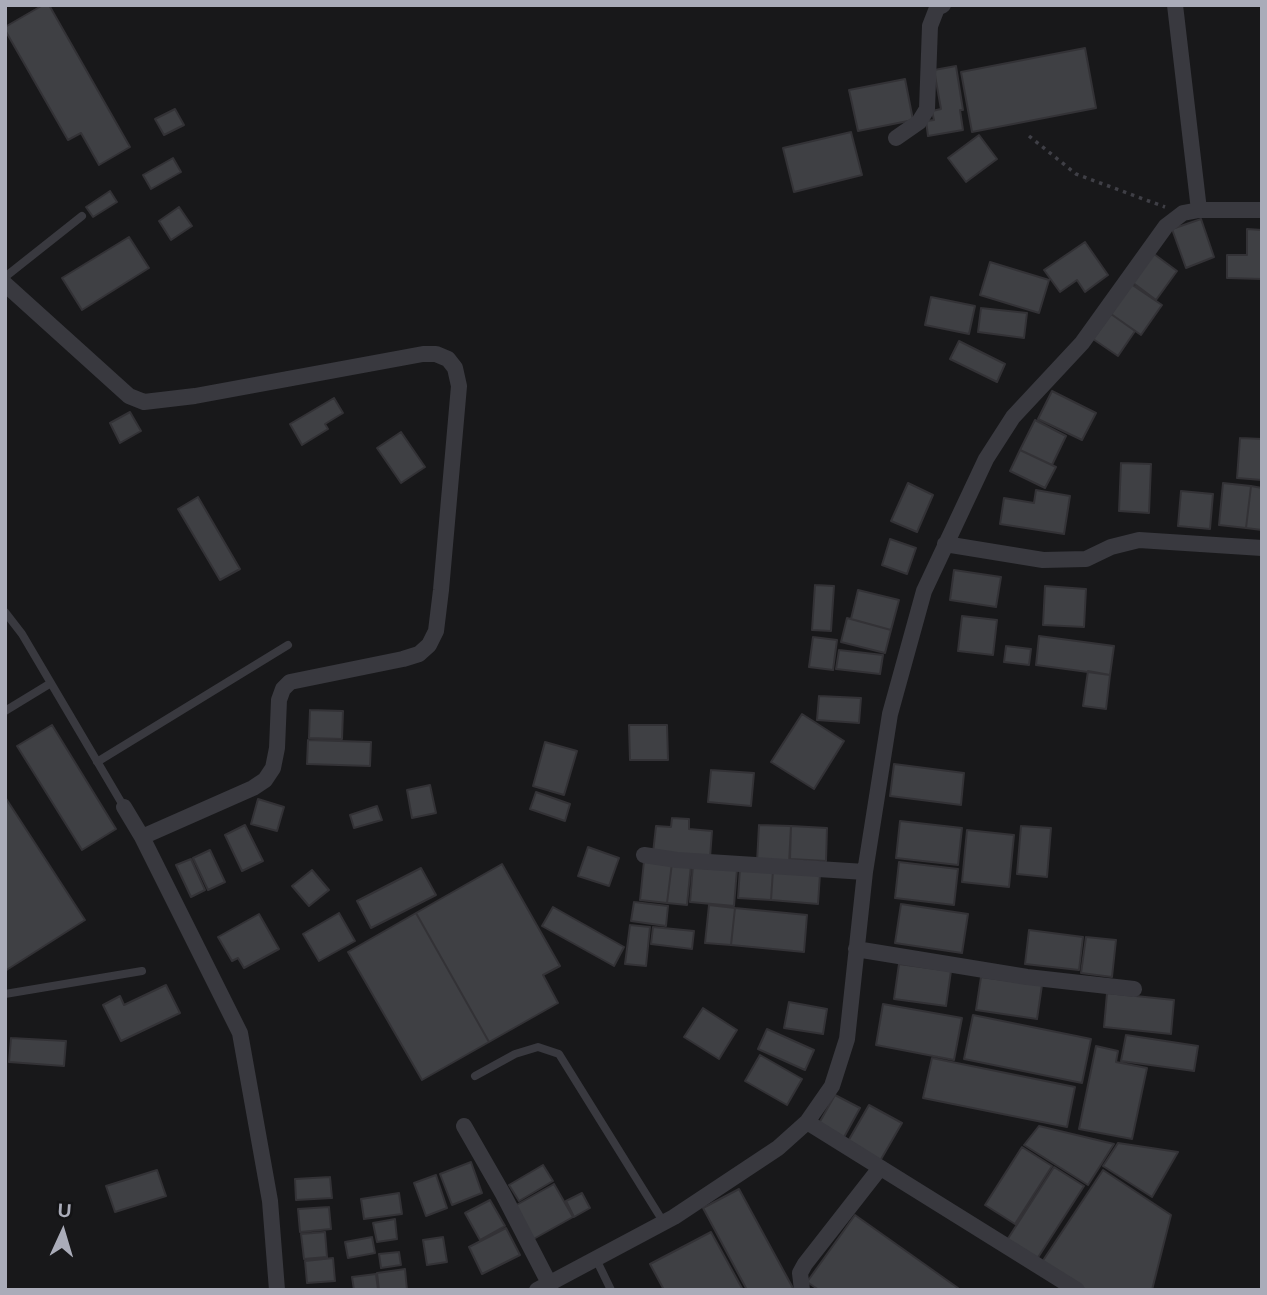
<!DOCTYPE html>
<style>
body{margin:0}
#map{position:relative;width:1267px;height:1295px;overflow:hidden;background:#18181a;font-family:Helvetica,sans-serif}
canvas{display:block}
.frame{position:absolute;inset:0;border:7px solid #aaacb9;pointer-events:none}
.north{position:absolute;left:28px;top:1197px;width:70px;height:70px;-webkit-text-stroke:5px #131315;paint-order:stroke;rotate:4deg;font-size:19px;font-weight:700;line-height:28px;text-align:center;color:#aaacb9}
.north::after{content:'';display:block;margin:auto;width:24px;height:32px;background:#aaacb9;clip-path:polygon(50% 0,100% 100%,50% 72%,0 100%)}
</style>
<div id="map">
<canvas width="1267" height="1295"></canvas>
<div class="frame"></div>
<div class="north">U</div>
</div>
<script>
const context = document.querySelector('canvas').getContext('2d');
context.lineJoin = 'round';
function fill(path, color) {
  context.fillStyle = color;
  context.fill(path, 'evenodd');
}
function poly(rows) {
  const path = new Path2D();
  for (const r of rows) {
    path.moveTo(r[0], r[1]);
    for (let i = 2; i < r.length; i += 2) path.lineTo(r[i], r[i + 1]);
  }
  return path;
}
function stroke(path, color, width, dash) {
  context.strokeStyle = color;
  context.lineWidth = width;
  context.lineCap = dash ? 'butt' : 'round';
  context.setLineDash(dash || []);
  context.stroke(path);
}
const building = poly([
 [43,5,49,5,130,147,99,165,81,133,68,140,5,30,5,27,43,5],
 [1085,48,1096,108,972,132,961,72,1085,48],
 [956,66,963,110,960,110,963,130,928,136,926,121,934,120,932,111,941,109,934,70,956,66],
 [905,79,913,120,858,131,849,90,905,79],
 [175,109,184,125,164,135,155,119,175,109],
 [851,132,862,175,794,192,783,148,851,132],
 [979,135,997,159,966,182,948,158,979,135],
 [173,158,181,172,151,189,143,175,173,158],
 [110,191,117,202,93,217,86,207,110,191],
 [179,207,192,226,171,240,159,221,179,207],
 [1201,219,1214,257,1186,268,1172,229,1201,219],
 [1247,229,1262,230,1262,279,1227,278,1227,255,1247,255,1247,229],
 [129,237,149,268,82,310,62,278,129,237],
 [1085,242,1108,275,1085,292,1077,280,1060,292,1044,270,1085,242],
 [1154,254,1177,271,1156,300,1132,282,1154,254],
 [990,262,1049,280,1039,313,980,295,990,262],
 [1131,284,1162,305,1141,335,1111,314,1131,284],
 [931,297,975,306,969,334,925,325,931,297],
 [981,308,1027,313,1024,338,978,332,981,308],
 [1111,314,1135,331,1118,356,1093,339,1111,314],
 [959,341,1005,364,997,382,950,359,959,341],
 [1052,391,1096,413,1082,440,1038,419,1052,391],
 [334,398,343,413,325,424,328,429,302,445,290,424,334,398],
 [130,412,141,431,120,443,110,423,130,412],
 [1035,420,1066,436,1052,465,1020,450,1035,420],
 [401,432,425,467,401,483,377,448,401,432],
 [1240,438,1262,439,1262,480,1237,478,1240,438],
 [1020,450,1056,467,1045,488,1010,471,1020,450],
 [1121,463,1151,464,1149,513,1119,511,1121,463],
 [908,483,933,495,917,532,891,521,908,483],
 [1223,483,1251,486,1246,528,1219,525,1223,483],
 [1251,486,1262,488,1262,530,1246,528,1251,486],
 [1036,490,1070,496,1064,534,1000,524,1004,498,1034,503,1036,490],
 [1181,491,1213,494,1210,529,1178,526,1181,491],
 [198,497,240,569,220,580,178,509,198,497],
 [890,539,916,548,907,574,882,565,890,539],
 [954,570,1001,577,996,607,950,600,954,570],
 [815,585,834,586,831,631,812,630,815,585],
 [1045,586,1086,589,1084,627,1043,625,1045,586],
 [858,590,899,600,891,630,851,619,858,590],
 [962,616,997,620,993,655,958,651,962,616],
 [847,618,891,630,885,653,841,642,847,618],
 [1039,636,1114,646,1110,675,1036,665,1039,636],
 [813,637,837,640,833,670,809,667,813,637],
 [1006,646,1031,649,1029,665,1004,662,1006,646],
 [839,650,883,655,880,674,836,669,839,650],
 [1088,671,1110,675,1106,709,1083,706,1088,671],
 [819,696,861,698,859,723,817,720,819,696],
 [310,710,343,711,342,739,309,738,310,710],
 [802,714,844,741,814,789,771,762,802,714],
 [52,725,116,829,82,850,17,746,52,725],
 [629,725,667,725,668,760,630,760,629,725],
 [308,740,371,742,370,766,307,764,308,740],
 [545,742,577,751,564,795,533,786,545,742],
 [894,764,964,773,961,805,890,796,894,764],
 [711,770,754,773,751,806,708,802,711,770],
 [430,785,436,813,412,818,407,790,430,785],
 [536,792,570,804,565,821,530,809,536,792],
 [5,797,85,920,5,971,5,797],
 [258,799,284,807,277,831,251,824,258,799],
 [377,806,382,820,354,828,350,815,377,806],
 [672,818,689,819,689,829,712,831,710,858,653,853,656,826,671,827,672,818],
 [900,821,962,828,958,865,896,858,900,821],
 [245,825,263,861,242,871,225,835,245,825],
 [759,825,791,826,789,864,757,862,759,825],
 [791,826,827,828,826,861,790,859,791,826],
 [1021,826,1051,828,1047,877,1017,874,1021,826],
 [967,830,1014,835,1009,887,962,882,967,830],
 [588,847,619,858,609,886,578,876,588,847],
 [210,850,225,882,208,890,193,858,210,850],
 [191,859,205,890,191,897,176,865,191,859],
 [644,861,672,863,667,903,640,900,644,861],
 [899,862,958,869,954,905,895,898,899,862],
 [672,863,691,865,687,905,667,903,672,863],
 [502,864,560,966,543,975,558,1003,489,1042,416,913,502,864],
 [693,865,737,869,734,906,690,902,693,865],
 [421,868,436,895,371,928,357,901,421,868],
 [740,868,773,870,771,900,738,898,740,868],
 [312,870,329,890,309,906,292,886,312,870],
 [773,870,820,874,818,904,771,900,773,870],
 [634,902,668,906,666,926,631,921,634,902],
 [901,904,968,914,962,953,895,943,901,904],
 [709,905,735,908,731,945,705,943,709,905],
 [553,907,624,947,614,966,542,926,553,907],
 [735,908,807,915,804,952,731,945,735,908],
 [339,913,355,941,319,961,303,934,339,913],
 [416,913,489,1042,422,1080,348,952,416,913],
 [259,914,279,949,244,968,238,958,232,961,218,937,259,914],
 [630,925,650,927,646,966,625,964,630,925],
 [653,927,694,931,692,949,651,944,653,927],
 [1029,930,1083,937,1079,970,1025,964,1029,930],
 [1086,937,1116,940,1112,977,1081,973,1086,937],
 [899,964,951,971,946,1006,894,999,899,964],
 [981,977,1042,985,1037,1019,976,1010,981,977],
 [166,985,180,1013,121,1041,103,1005,120,996,124,1005,166,985],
 [1107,993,1174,1000,1171,1034,1104,1027,1107,993],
 [789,1002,827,1009,823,1034,784,1028,789,1002],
 [883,1004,962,1018,954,1060,876,1045,883,1004],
 [703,1008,737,1030,719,1059,684,1037,703,1008],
 [973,1015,1091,1039,1082,1083,964,1059,973,1015],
 [767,1029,814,1050,805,1070,758,1049,767,1029],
 [1126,1035,1198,1046,1194,1071,1121,1061,1126,1035],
 [11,1038,66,1041,64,1066,9,1062,11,1038],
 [1096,1046,1118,1051,1116,1062,1147,1068,1132,1139,1079,1129,1096,1046],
 [760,1055,802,1079,787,1105,745,1081,760,1055],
 [932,1058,1075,1087,1067,1127,923,1098,932,1058],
 [835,1095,860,1108,843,1139,818,1125,835,1095],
 [869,1105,902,1123,880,1161,847,1143,869,1105],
 [1039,1126,1114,1144,1088,1185,1024,1145,1039,1126],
 [1118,1143,1178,1152,1152,1197,1103,1166,1118,1143],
 [1022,1147,1052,1166,1015,1224,985,1205,1022,1147],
 [471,1162,482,1193,452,1205,440,1174,471,1162],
 [543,1165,553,1181,519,1201,509,1185,543,1165],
 [1054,1167,1084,1186,1037,1259,1007,1240,1054,1167],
 [157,1170,166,1196,115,1212,106,1186,157,1170],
 [1103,1170,1171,1215,1152,1290,1086,1290,1042,1262,1103,1170],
 [436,1175,447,1208,426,1216,414,1183,436,1175],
 [330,1177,332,1198,296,1200,295,1179,330,1177],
 [554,1184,573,1217,530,1241,511,1208,554,1184],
 [739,1189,794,1290,747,1290,703,1208,739,1189],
 [399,1193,402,1214,364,1219,361,1199,399,1193],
 [582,1193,590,1208,574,1217,566,1201,582,1193],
 [490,1200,505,1226,480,1240,465,1213,490,1200],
 [329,1207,331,1229,300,1232,298,1209,329,1207],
 [855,1215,958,1288,957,1290,819,1290,807,1282,855,1215],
 [395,1219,397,1239,377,1242,373,1223,395,1219],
 [506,1228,520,1255,482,1274,469,1247,506,1228],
 [325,1232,327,1257,304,1259,301,1234,325,1232],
 [711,1232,743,1290,664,1290,650,1264,711,1232],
 [372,1237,375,1253,348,1258,345,1242,372,1237],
 [443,1237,447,1262,427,1265,423,1240,443,1237],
 [399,1252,401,1265,381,1268,379,1254,399,1252],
 [333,1258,335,1281,307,1283,305,1261,333,1258],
 [405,1269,407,1290,379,1290,377,1273,405,1269],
 [376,1274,378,1290,354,1290,352,1277,376,1274]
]);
fill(building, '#3f4044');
stroke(building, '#333236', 2);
stroke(poly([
 [1029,136,1076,174,1165,207]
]), '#3f3f46', 3.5, [3.5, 5]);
stroke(poly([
 [5,277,82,216],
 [5,612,22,634,124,807],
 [5,711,51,683],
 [97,762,288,645],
 [5,994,142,971],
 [475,1076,515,1054,538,1047,559,1054,664,1223],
 [596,1259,611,1290]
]), '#39393f', 8);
stroke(poly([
 [1175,5,1199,210],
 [896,138,919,122,927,109,930,26,937,8,943,5],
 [5,284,129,396,144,402,195,396,423,354,436,354,448,359,455,368,459,386,441,590,436,631,429,645,419,654,403,659,290,682,283,689,279,700,277,748,273,768,265,780,253,788,142,837],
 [945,544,1043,560,1086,559,1111,547,1139,540,1262,548],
 [124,807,142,837,240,1033,270,1201,277,1290],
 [644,855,677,860,865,872],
 [856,949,1027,977,1134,989],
 [807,1122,1077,1290],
 [464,1126,503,1194,549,1283],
 [537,1290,674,1217,778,1148,807,1122,832,1086,847,1039,865,872,890,714,924,591,986,459,1013,417,1082,343,1166,226,1183,213,1199,210,1262,210],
 [802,1290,800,1273,805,1264,880,1168]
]), '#39393f', 16);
</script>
